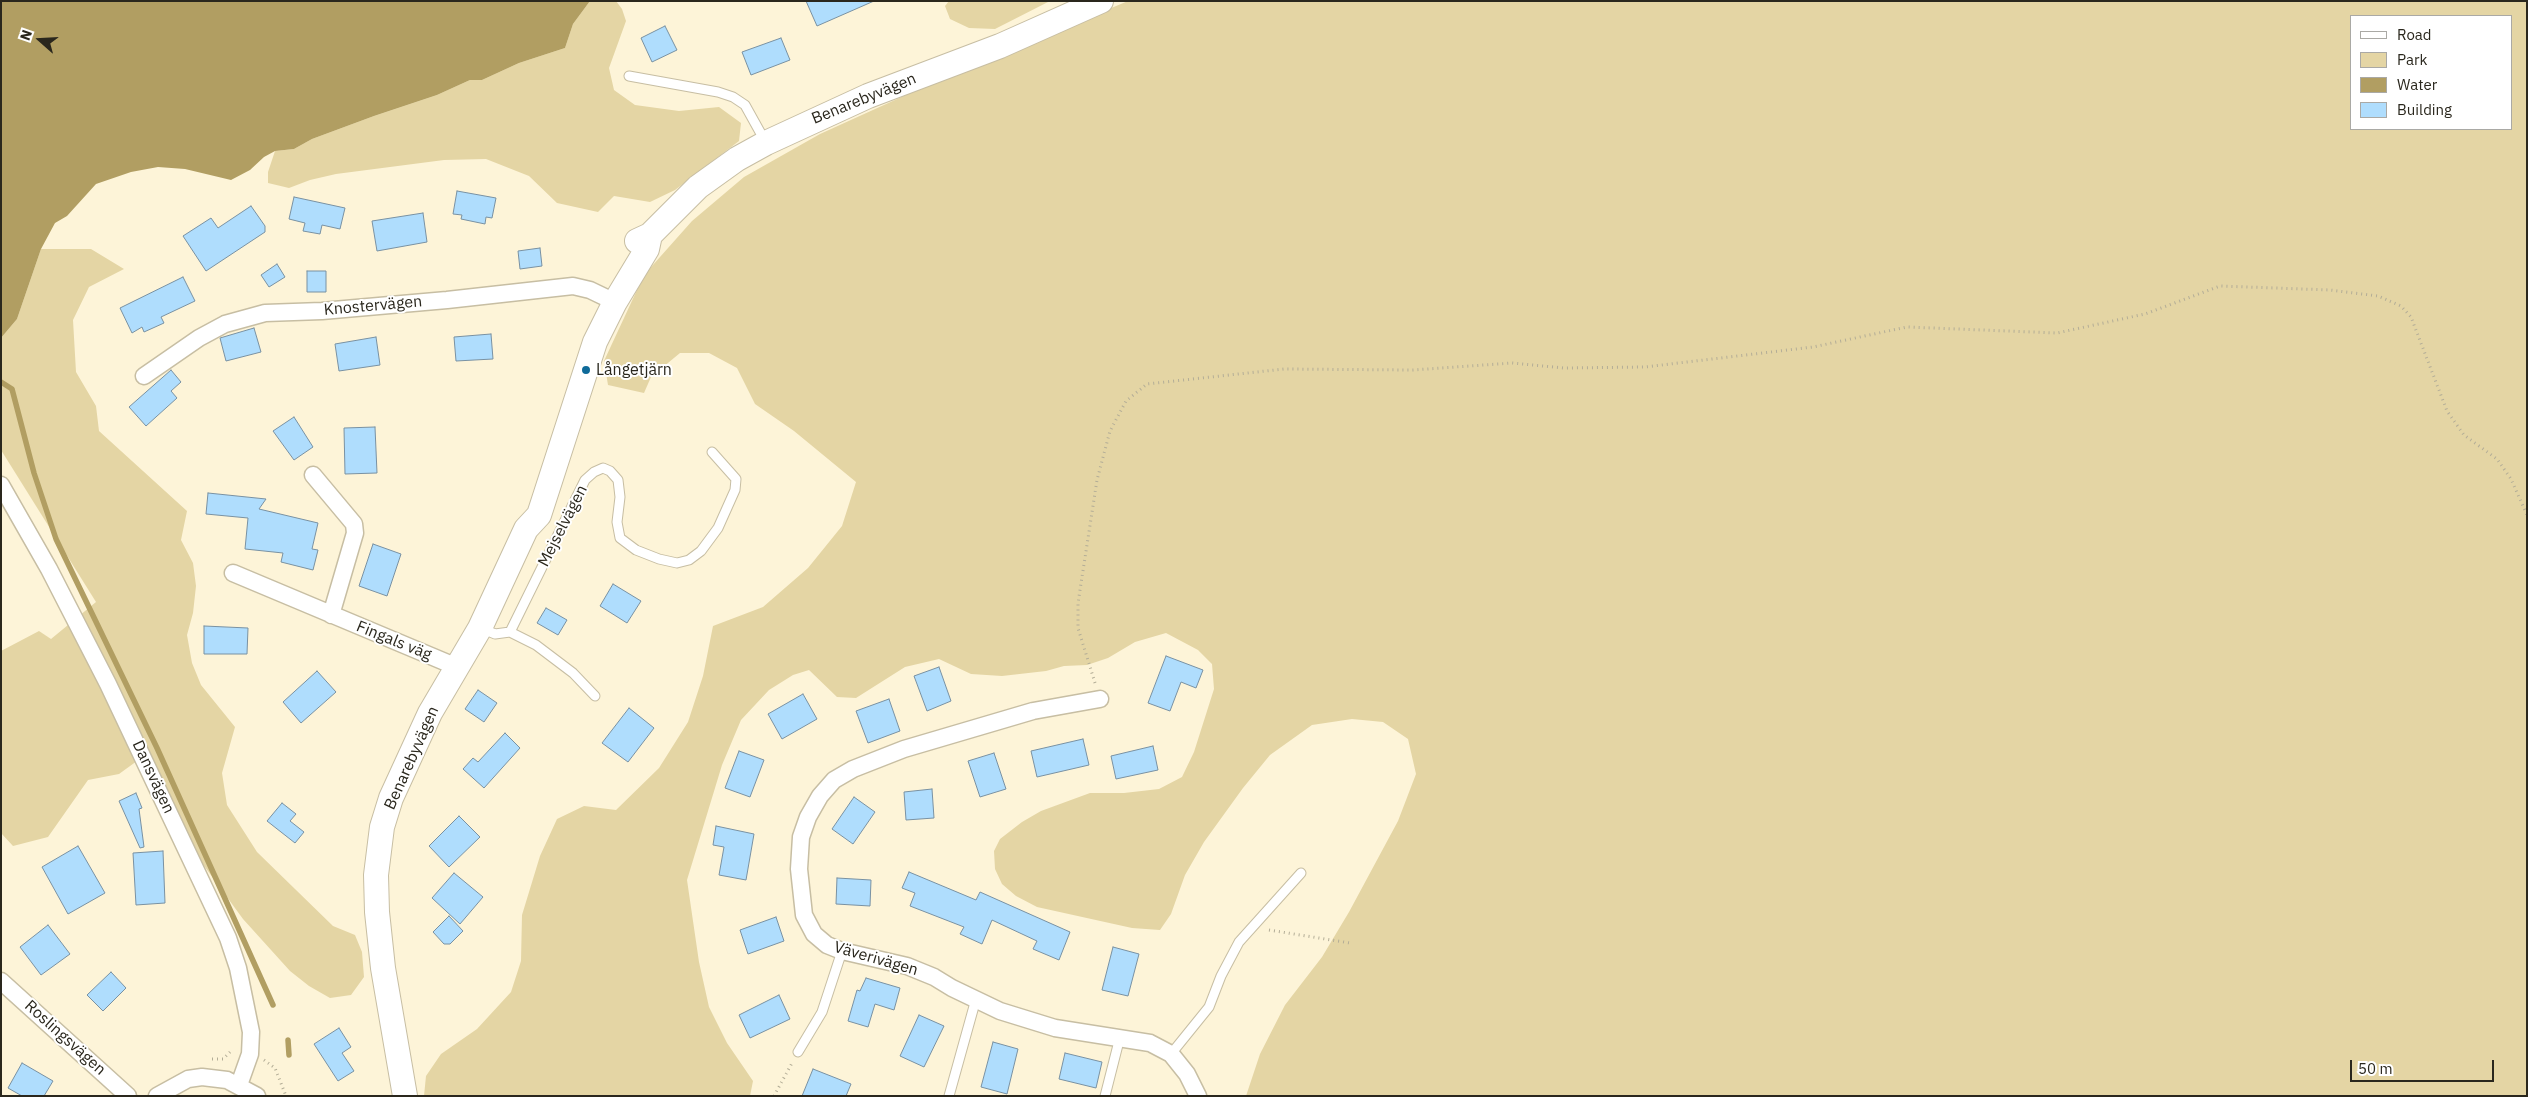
<!DOCTYPE html>
<meta charset="utf-8">
<style>
body{margin:0}
#map{position:relative;width:2528px;height:1097px;overflow:hidden;background:#fdf4d8;font-family:"IBM Plex Sans",sans-serif}
canvas{display:block}
.frame{position:absolute;inset:0;border:2px solid #2a271d;pointer-events:none}
.legend{position:absolute;left:2350px;top:15px;width:162px;height:115px;box-sizing:border-box;background:#fff;border:1px solid #aaa9a5;margin:0;padding:6px 9px;list-style:none;font-size:15px;color:#2a271d}
.legend li{display:flex;align-items:center;gap:10px;height:25px}
.legend b{width:25px;border:1px solid #aaa9a5}
.north{position:absolute;left:15px;top:15px;width:50px;height:50px;-webkit-text-stroke:4px #fff;paint-order:stroke;rotate:289deg;font-size:14px;font-weight:700;line-height:20px;text-align:center;color:#2a271d}
.north::after{content:'';display:block;margin:auto;width:18px;height:22px;background:#2a271d;clip-path:polygon(50% 0,100% 100%,50% 72%,0 100%)}
.scale{position:absolute;left:2350px;top:1060px;width:144px;height:22px;box-sizing:border-box;border:2px solid #2a271d;border-top:0;padding-left:6px;font-size:15px;line-height:18px;white-space:nowrap;color:#2a271d;-webkit-text-stroke:4px #fff;paint-order:stroke}
</style>
<div id="map">
<canvas width="2528" height="1097"></canvas>
<div class="frame"></div>
<ul class="legend">
<li><b style="height:6px;background:#fff"></b>Road</li>
<li><b style="height:14px;background:#e4d5a4"></b>Park</li>
<li><b style="height:14px;background:#b19e62"></b>Water</li>
<li><b style="height:14px;background:#afddfd"></b>Building</li>
</ul>
<div class="north">N</div>
<div class="scale">50 m</div>
</div>
<script>
const context = document.querySelector('canvas').getContext('2d');
context.lineJoin = 'round';
function fill(path, color) {
  context.fillStyle = color;
  context.fill(path, 'evenodd');
}
function poly(rows) {
  const path = new Path2D();
  for (const r of rows) {
    path.moveTo(r[0], r[1]);
    for (let i = 2; i < r.length; i += 2) path.lineTo(r[i], r[i + 1]);
  }
  return path;
}
function stroke(path, color, width, dash) {
  context.strokeStyle = color;
  context.lineWidth = width;
  context.lineCap = dash ? 'butt' : 'round';
  context.setLineDash(dash || []);
  context.stroke(path);
}
function write(font, color, halo, rows, align = 'center') {
  context.font = font + ' "IBM Plex Sans",sans-serif';
  context.lineWidth = 4;
  context.setLineDash([]);
  context.textBaseline = 'middle';
  context.strokeStyle = halo;
  context.fillStyle = color;
  for (const [text, x, y, turn = 0] of rows) {
    context.save();
    context.translate(x, y);
    context.rotate((+turn || 0) * Math.PI / 180);
    context.textAlign = isNaN(turn) ? turn : align;
    if (halo) context.strokeText(text, 0, 0);
    context.fillText(text, 0, 0);
    context.restore();
  }
}
fill(poly([
 [590,1,616,1,622,9,626,21,609,68,614,90,635,105,679,111,719,107,741,123,739,141,675,190,650,202,614,196,598,212,557,203,529,176,486,159,444,160,336,174,310,180,289,188,268,183,268,172,275,151,294,149,312,139,374,116,437,95,470,80,482,80,519,63,565,48,573,24],
 [949,1,1050,1,995,29,969,28,950,19,945,6],
 [1128,1,2527,1,2527,1096,1246,1096,1260,1054,1285,1005,1322,957,1349,912,1398,821,1416,774,1408,739,1383,722,1352,719,1312,725,1270,755,1243,788,1204,842,1185,875,1171,914,1160,930,1132,928,1037,907,1016,896,1002,884,995,869,994,851,1000,839,1022,822,1041,811,1090,793,1124,793,1159,789,1182,777,1194,752,1214,689,1212,664,1198,650,1166,633,1135,642,1108,658,1087,665,1064,666,1046,671,1002,676,971,674,939,659,905,667,856,698,837,697,809,670,793,675,769,690,741,720,722,765,687,880,699,962,709,1007,727,1043,753,1081,750,1096,424,1096,426,1076,441,1054,477,1029,511,992,521,961,522,915,540,856,557,819,584,806,616,810,659,768,688,722,703,676,713,626,763,607,808,568,842,526,856,482,794,431,755,404,737,368,709,353,680,353,651,377,644,393,608,385,604,361,644,275,692,221,744,177,820,134,928,85],
 [2352,16,2512,16,2512,129,2352,129],
 [41,249,91,249,124,269,89,287,73,320,76,372,96,406,99,431,187,511,181,540,193,563,196,586,193,613,187,635,192,663,201,685,235,727,222,773,227,805,257,852,333,926,355,935,362,952,364,977,351,995,330,998,309,986,290,971,243,919,194,852,148,753,119,774,88,780,48,837,13,846,1,833,1,651,39,631,51,639,96,602,1,450,1,338,17,319]
]), '#e4d5a4');
fill(poly([
 [1,1,590,1,573,24,565,48,519,63,482,80,470,80,437,95,374,116,312,139,294,149,275,151,264,157,250,170,231,180,185,169,158,167,131,172,96,184,67,216,55,223,41,249,17,319,1,338]
]), '#b19e62');
stroke(poly([
 [1,382,12,389,34,473,56,539,157,748,273,1005],
 [288,1040,289,1055]
]), '#b19e62', 5.5);
const building = poly([
 [806,1,874,1,817,26,806,1],
 [665,26,677,50,652,62,641,38,665,26],
 [781,38,790,60,751,75,742,52,781,38],
 [457,191,496,198,492,218,486,217,485,224,461,219,462,215,453,214,457,191],
 [294,197,345,208,340,229,322,225,320,234,303,231,305,223,289,219,294,197],
 [251,206,265,226,265,232,206,271,183,236,211,218,218,228,251,206],
 [423,213,427,242,377,251,372,221,423,213],
 [540,248,542,266,520,269,518,251,540,248],
 [277,264,285,277,269,287,261,275,277,264],
 [307,271,326,271,326,292,307,292,307,271],
 [183,277,195,301,161,317,164,323,144,332,142,327,132,333,120,308,183,277],
 [254,328,261,352,226,361,220,338,254,328],
 [491,334,493,359,456,361,454,337,491,334],
 [376,337,380,365,339,371,335,344,376,337],
 [171,370,181,382,171,391,177,398,146,426,129,407,171,370],
 [294,417,313,447,294,460,273,431,294,417],
 [375,427,377,473,345,474,344,428,375,427],
 [208,493,266,499,259,509,318,523,312,549,318,550,313,570,281,562,283,553,245,549,248,518,206,514,208,493],
 [373,544,401,554,387,596,359,586,373,544],
 [613,584,641,601,627,623,600,606,613,584],
 [546,608,567,620,558,635,537,623,546,608],
 [204,626,248,628,247,654,204,654,204,626],
 [1166,656,1203,670,1196,688,1181,682,1170,711,1148,703,1166,656],
 [939,667,951,701,927,711,914,676,939,667],
 [317,671,336,692,301,723,283,702,317,671],
 [478,690,497,703,484,722,465,709,478,690],
 [803,694,817,719,782,739,768,714,803,694],
 [889,699,900,731,868,743,856,711,889,699],
 [629,708,654,728,628,762,602,743,629,708],
 [505,733,520,748,484,788,463,769,473,758,478,762,505,733],
 [1083,739,1089,765,1037,777,1031,751,1083,739],
 [1153,746,1158,770,1116,779,1111,756,1153,746],
 [739,751,764,760,750,797,725,788,739,751],
 [994,753,1006,789,980,797,968,761,994,753],
 [932,789,934,818,906,820,904,792,932,789],
 [136,793,142,808,139,809,144,847,140,848,119,801,136,793],
 [854,797,875,812,853,844,832,829,854,797],
 [282,803,296,814,290,821,304,832,295,843,267,821,282,803],
 [459,816,480,837,449,867,429,846,459,816],
 [716,826,754,834,746,880,719,875,724,847,713,845,716,826],
 [78,846,105,893,68,914,42,867,78,846],
 [163,851,165,903,136,905,133,853,163,851],
 [909,872,976,900,980,892,1070,932,1059,960,1033,949,1037,941,992,920,982,944,960,934,964,927,910,906,915,893,902,888,909,872],
 [454,873,483,897,460,924,432,898,454,873],
 [837,878,871,880,870,906,836,904,837,878],
 [449,916,463,931,450,944,444,944,433,932,449,916],
 [776,917,784,941,748,954,740,930,776,917],
 [48,925,70,954,41,975,20,947,48,925],
 [1113,947,1139,954,1128,996,1102,990,1113,947],
 [111,972,126,988,103,1011,87,995,111,972],
 [866,978,900,988,894,1010,875,1004,868,1027,848,1021,857,990,860,991,866,978],
 [779,995,790,1019,750,1038,739,1015,779,995],
 [919,1015,944,1026,924,1067,900,1056,919,1015],
 [339,1028,351,1047,342,1053,354,1071,338,1081,314,1044,339,1028],
 [993,1042,1018,1049,1007,1094,981,1087,993,1042],
 [1065,1053,1102,1062,1096,1088,1059,1079,1065,1053],
 [22,1063,53,1081,44,1096,22,1096,8,1088,22,1063],
 [813,1069,851,1084,846,1096,802,1096,813,1069]
]);
fill(building, '#afddfd');
stroke(building, '#7991a2', 1);
const lane = poly([
 [629,76,718,92,733,97,745,105,765,141],
 [481,628,495,634,510,632,536,645,573,673,595,696],
 [510,632,585,480,594,472,603,468,610,471,618,480,620,497,617,522,620,538,636,550,659,559,677,563,689,560,701,551,718,528,735,490,736,479,712,452],
 [798,1052,822,1012,842,951],
 [1171,1054,1209,1007,1221,976,1239,942,1301,873],
 [949,1096,976,999],
 [1105,1096,1120,1037]
]);
const street = poly([
 [144,376,199,338,225,324,265,313,322,311,447,300,573,286,590,290,615,302],
 [313,475,354,524,355,533,331,615],
 [1,485,49,569,108,684,228,938,238,968,251,1032,250,1054,239,1085],
 [233,573,457,667],
 [1100,699,1033,711,904,749,853,769,834,780,820,796,808,817,801,837,799,869,804,915,814,934,827,945,842,951,907,966,934,977,952,988,1000,1011,1055,1028,1150,1043,1171,1054,1187,1074,1198,1096],
 [1,981,128,1096],
 [157,1096,188,1079,202,1077,227,1080,257,1096]
]);
const secondary = poly([
 [637,241,650,235,698,187,737,159,766,143,868,96,1000,46,1101,1],
 [405,1096,383,968,377,912,376,875,382,827,391,798,430,713,480,628,526,529,539,515,595,342,615,302,647,249,650,235]
]);
stroke(lane, '#c7bea3', 11);
stroke(street, '#c7bea3', 19);
stroke(secondary, '#c7bea3', 26);
stroke(poly([
 [1095,683,1078,628,1078,603,1097,480,1110,431,1126,401,1147,384,1284,369,1413,370,1512,363,1564,368,1645,367,1813,347,1907,327,2057,333,2145,314,2220,286,2330,290,2378,296,2401,306,2411,317,2447,411,2464,435,2497,459,2511,479,2527,515],
 [1269,930,1350,943],
 [212,1059,223,1059,230,1052],
 [264,1060,275,1068,286,1096],
 [774,1096,792,1063]
]), '#b3ad97', 3, [1, 4]);
stroke(lane, '#fff', 9);
stroke(street, '#fff', 16);
stroke(secondary, '#fff', 24);
for (const [x, y, r, color] of [
 [586,370,5,"#0e6a99"]
]) {
  const dot = new Path2D();
  dot.arc(x, y, r, 0, 2 * Math.PI);
  context.fillStyle = color;
  context.fill(dot);
  stroke(dot, '#fff', 2);
}
write('16px', '#2a271d', '#fff', [
 ["Benarebyvägen",864,99,-22],
 ["Knostervägen",373,306,-5],
 ["Mejselvägen",563,526,-63],
 ["Fingals väg",394,641,22],
 ["Benarebyvägen",412,758,-66],
 ["Dansvägen",153,777,65],
 ["Väverivägen",876,959,16],
 ["Roslingsvägen",65,1038,42]
]);
write('16px', '#2a271d', '#fff', [
 ["Långetjärn",596,370]
], 'left');
</script>
